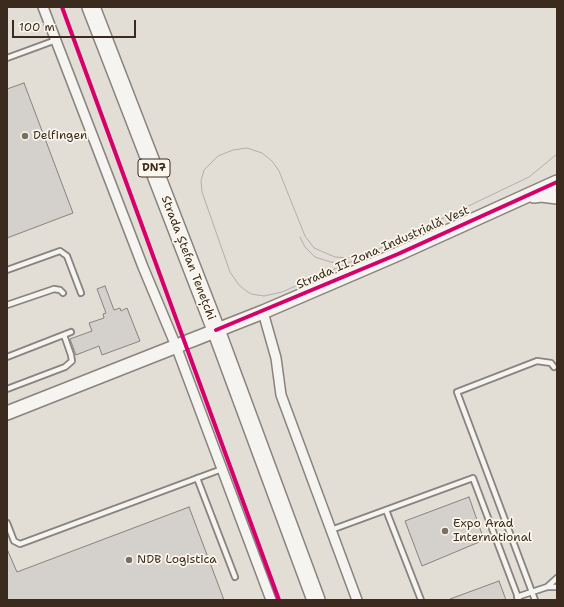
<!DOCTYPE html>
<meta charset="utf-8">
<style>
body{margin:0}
#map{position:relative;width:564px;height:607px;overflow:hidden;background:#f0eee8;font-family:"Shantell Sans",sans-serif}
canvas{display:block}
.frame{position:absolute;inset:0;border:8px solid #3b2a1e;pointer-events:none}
.scale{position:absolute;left:12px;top:20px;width:124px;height:18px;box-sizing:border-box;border:2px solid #3b2a1e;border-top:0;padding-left:5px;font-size:12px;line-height:14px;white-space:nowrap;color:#3b2a1e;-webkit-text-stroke:3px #fbf7ec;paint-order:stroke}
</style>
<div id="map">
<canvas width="564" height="607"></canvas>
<div class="frame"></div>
<div class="scale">100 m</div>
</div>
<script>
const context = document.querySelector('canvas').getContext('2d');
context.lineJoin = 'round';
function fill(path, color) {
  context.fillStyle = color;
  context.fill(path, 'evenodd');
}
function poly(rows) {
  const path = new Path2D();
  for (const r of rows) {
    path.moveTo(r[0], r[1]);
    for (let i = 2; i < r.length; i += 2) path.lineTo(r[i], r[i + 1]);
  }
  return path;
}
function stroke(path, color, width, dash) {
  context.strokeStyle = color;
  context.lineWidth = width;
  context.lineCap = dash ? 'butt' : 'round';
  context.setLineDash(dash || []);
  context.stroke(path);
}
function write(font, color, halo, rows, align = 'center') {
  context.font = font + ' "Shantell Sans",sans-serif';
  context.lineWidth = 3.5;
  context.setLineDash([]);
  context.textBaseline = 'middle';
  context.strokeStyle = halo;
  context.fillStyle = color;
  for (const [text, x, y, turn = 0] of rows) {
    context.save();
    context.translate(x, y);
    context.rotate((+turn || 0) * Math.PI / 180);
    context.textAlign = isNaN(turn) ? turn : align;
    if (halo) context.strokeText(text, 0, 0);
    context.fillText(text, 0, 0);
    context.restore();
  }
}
fill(poly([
 [7,7,557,7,557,600,7,600]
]), '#e3ded5');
const building = poly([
 [24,83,73,213,7,238,7,89,24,83],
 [105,286,114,310,120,308,121,311,127,308,140,341,102,355,99,346,76,355,70,339,92,331,89,323,104,318,103,314,106,313,97,289,105,286],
 [469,497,484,540,422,566,405,521,469,497],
 [189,507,224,600,7,600,7,549,17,572,189,507],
 [499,581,506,600,450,600,450,599,499,581]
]);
fill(building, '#d4d1cc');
stroke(building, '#88837e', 1);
const lane = poly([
 [7,58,56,40],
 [7,270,60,251,67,256,81,293],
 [7,305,54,289,60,290,63,293],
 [7,357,71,332],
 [7,389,65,367,72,361,71,355,64,335],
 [197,478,235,577],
 [386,510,421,600],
 [7,523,14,541,20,544,222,469],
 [331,530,473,478,519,600],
 [547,587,557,578],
 [517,597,547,587,557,587],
 [535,600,457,392,537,361,551,363,554,367]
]);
const street = poly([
 [43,7,143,267,176,346,271,600],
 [263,312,276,358,281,395,357,600]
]);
const secondary = poly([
 [534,196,541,195,557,197],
 [7,413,263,312,398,254,557,182]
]);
const highway = poly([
 [91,7,216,330,316,600]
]);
stroke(lane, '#88837e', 8);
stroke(street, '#88837e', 12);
stroke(secondary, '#88837e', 16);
stroke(highway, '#88837e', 20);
stroke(lane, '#f5f4f0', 4.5);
stroke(street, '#f5f4f0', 9);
stroke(secondary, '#f5f4f0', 13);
stroke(highway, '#f5f4f0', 17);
stroke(poly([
 [300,237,305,247,315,257,331,262,341,263],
 [362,257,350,258,335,257,314,248,305,236,279,171,272,161,262,153,247,148,233,150,218,156,204,170,201,181,202,192,230,272,239,285,245,290,251,294,264,296,282,292,362,257,529,177,557,154]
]), '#b2afab', 1);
stroke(poly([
 [62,7,279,600],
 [216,330,398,254,557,182]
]), '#d6006c', 4);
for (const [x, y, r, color] of [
 [25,136,4,"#7a6f65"],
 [445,531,4,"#7a6f65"],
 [129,560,4,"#7a6f65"]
]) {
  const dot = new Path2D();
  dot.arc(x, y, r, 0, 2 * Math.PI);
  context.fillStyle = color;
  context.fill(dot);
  stroke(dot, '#fbf7ec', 1.5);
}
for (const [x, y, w] of [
 [154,168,32]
]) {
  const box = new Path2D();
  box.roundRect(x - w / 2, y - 9, w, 18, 3);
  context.fillStyle = '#fbf7ec';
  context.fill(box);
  stroke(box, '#3b2a1e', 1);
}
write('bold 11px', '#3b2a1e', null, [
 ["DN7",154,168]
]);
write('12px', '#3b2a1e', '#fbf7ec', [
 ["Delfingen",33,136],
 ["Expo Arad",453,524],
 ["International",453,538],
 ["NDB Logistica",137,560]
], 'left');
write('12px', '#3b2a1e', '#fbf7ec', [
 ["Strada II Zona Industrială Vest",383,248,-24],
 ["Strada Ștefan Tenețchi",188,258,69]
]);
</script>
